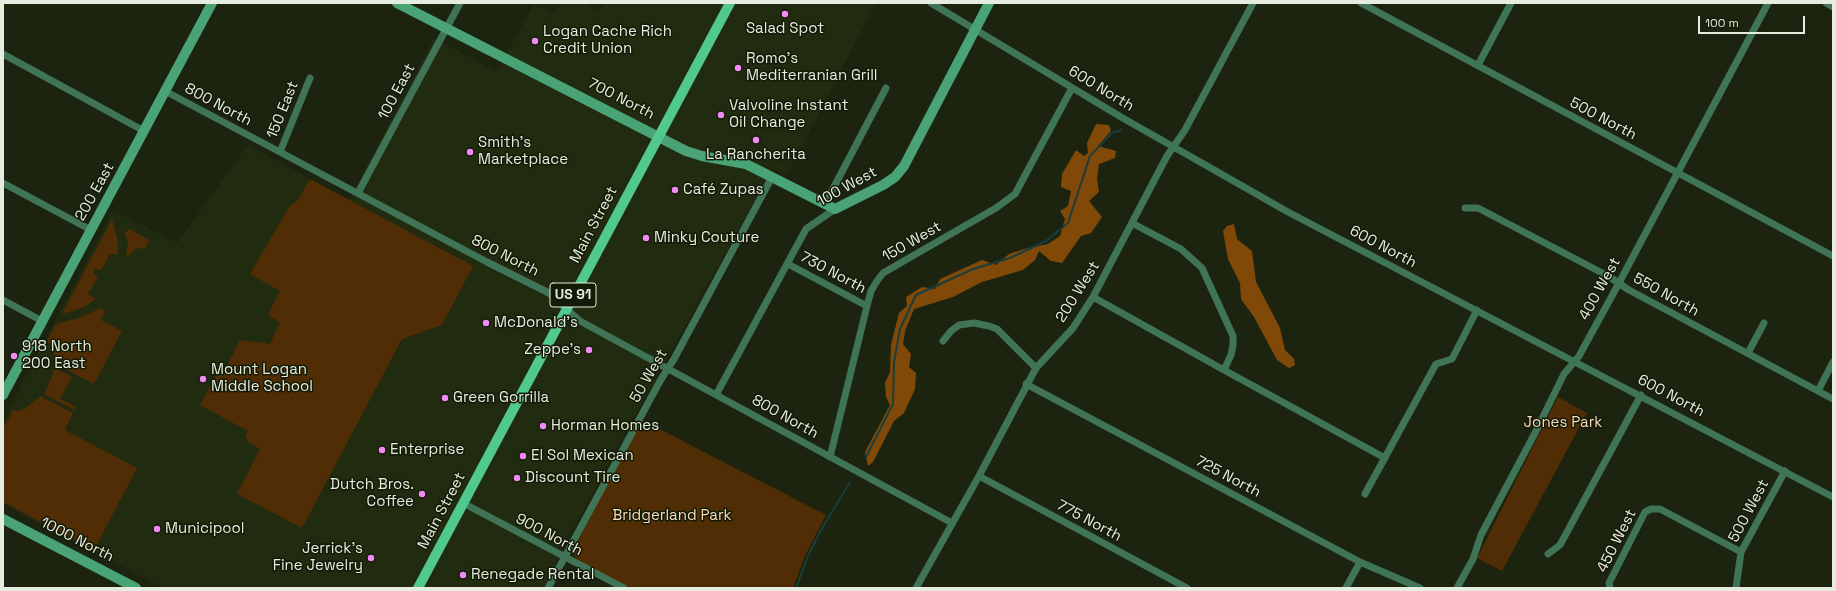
<!DOCTYPE html>
<meta charset="utf-8">
<style>
body{margin:0}
#map{position:relative;width:1836px;height:591px;overflow:hidden;background:#1c240f;font-family:"Space Grotesk",sans-serif}
canvas{display:block}
.frame{position:absolute;inset:0;border:4px solid #e6ecdf;pointer-events:none}
.scale{position:absolute;left:1698px;top:16px;width:107px;height:18px;box-sizing:border-box;border:2px solid #e6ecdf;border-top:0;padding-left:5px;font-size:12px;line-height:14px;white-space:nowrap;color:#e6ecdf;-webkit-text-stroke:3px #131b06;paint-order:stroke}
</style>
<div id="map">
<canvas width="1836" height="591"></canvas>
<div class="frame"></div>
<div class="scale">100 m</div>
</div>
<script>
const context = document.querySelector('canvas').getContext('2d');
context.lineJoin = 'round';
function fill(path, color) {
  context.fillStyle = color;
  context.fill(path, 'evenodd');
}
function poly(rows) {
  const path = new Path2D();
  for (const r of rows) {
    path.moveTo(r[0], r[1]);
    for (let i = 2; i < r.length; i += 2) path.lineTo(r[i], r[i + 1]);
  }
  return path;
}
function stroke(path, color, width, dash) {
  context.strokeStyle = color;
  context.lineWidth = width;
  context.lineCap = dash ? 'butt' : 'round';
  context.setLineDash(dash || []);
  context.stroke(path);
}
function write(font, color, halo, rows, align = 'center') {
  context.font = font + ' "Space Grotesk",sans-serif';
  context.lineWidth = 3;
  context.setLineDash([]);
  context.textBaseline = 'middle';
  context.strokeStyle = halo;
  context.fillStyle = color;
  for (const [text, x, y, turn = 0] of rows) {
    context.save();
    context.translate(x, y);
    context.rotate((+turn || 0) * Math.PI / 180);
    context.textAlign = isNaN(turn) ? turn : align;
    if (halo) context.strokeText(text, 0, 0);
    context.fillText(text, 0, 0);
    context.restore();
  }
}
fill(poly([
 [560,3,584,3,599,11,604,3,876,3,787,175,772,169,601,477,543,588,159,588,160,586,3,504,3,420,113,210,177,243,248,145,349,200,434,38,497,72,534,4,554,14]
]), '#212b0f');
fill(poly([
 [310,179,473,266,442,325,402,339,302,528,237,494,260,449,248,442,245,435,248,431,200,405,215,377,225,370,240,340,270,344,280,322,270,317,269,312,280,291,250,274,289,207,298,200],
 [112,219,117,237,118,254,110,254,101,270,95,269,93,273,98,277,88,294,96,299,82,308,62,314],
 [129,229,149,240,145,249,137,248,126,258,128,243,125,233],
 [101,308,105,311,101,320,122,331,94,384,54,363,54,351,52,346,47,341,56,324,79,318],
 [54,367,72,377,60,399,76,407,74,410,44,394,52,377],
 [40,396,73,413,65,430,137,468,94,550,3,502,3,429,13,410,19,411,27,407],
 [1558,397,1587,413,1502,571,1477,558],
 [642,420,826,515,805,556,793,588,631,588,579,561,574,555,573,550]
]), '#512d05');
fill(poly([
 [1096,124,1109,125,1111,131,1098,146,1116,151,1115,158,1099,164,1097,179,1099,192,1089,201,1102,217,1091,233,1081,236,1062,263,1051,261,1039,251,1035,260,1023,270,982,282,953,297,914,309,905,331,903,344,911,354,909,367,916,373,915,389,904,413,894,421,873,462,868,466,865,452,890,405,886,397,885,383,890,372,891,345,899,313,907,306,906,297,922,287,935,289,940,279,982,260,996,265,1009,254,1024,249,1048,244,1060,236,1065,219,1060,211,1068,206,1071,191,1061,187,1062,174,1076,150,1084,156,1088,153,1087,143],
 [1234,224,1237,239,1252,251,1256,282,1280,328,1285,350,1294,359,1295,365,1289,368,1277,360,1254,317,1241,299,1240,283,1228,259,1223,231,1227,226]
]), '#814908');
stroke(poly([
 [866,457,893,404,894,362,900,329,916,295,973,269,1010,258,1046,241,1068,223,1090,156,1112,133,1121,130],
 [796,588,808,556,821,530,850,482]
]), '#1b3e3c', 2);
stroke(poly([
 [931,3,1121,117,1288,212,1833,497],
 [1361,3,1833,256],
 [1826,3,1833,7],
 [3,54,144,131],
 [1478,65,1511,3],
 [165,91,487,262,549,293,580,321,952,523],
 [280,152,310,78],
 [3,183,91,230],
 [358,193,460,3],
 [825,204,886,88],
 [1465,208,1478,208,1608,276,1629,290,1833,399],
 [1132,223,1181,249,1202,268,1233,336,1233,345,1231,355,1224,370],
 [788,264,867,306],
 [1093,297,1224,370,1385,458],
 [3,300,42,321],
 [943,341,951,331,959,325,974,323,989,326,997,329,1036,368],
 [1748,353,1764,323],
 [1026,384,1360,562,1420,588],
 [1818,391,1833,362],
 [716,395,806,229,835,209],
 [830,457,867,306,871,291,877,281,883,273,996,208,1015,194,1072,88],
 [979,476,1187,588],
 [1365,494,1436,364,1452,359,1477,310],
 [463,503,624,588],
 [1548,554,1560,545,1641,395],
 [548,588,660,381,674,359,772,177],
 [916,588,979,476,1036,368,1073,328,1093,297,1167,156,1185,130,1253,3],
 [1346,588,1360,562],
 [1457,588,1473,559,1481,535,1535,433,1564,374,1579,356,1619,283,1768,3],
 [1610,588,1609,583,1645,512,1651,509,1660,509,1741,552],
 [1736,588,1741,552,1785,471]
]), '#3f7457', 7);
stroke(poly([
 [397,3,686,151,702,156,746,164,835,209,883,185,895,177,904,166,989,3],
 [3,395,212,3],
 [3,519,136,588]
]), '#4aa375', 10);
stroke(poly([
 [418,588,730,3]
]), '#51c88d', 10);
for (const [x, y, r, color] of [
 [785,14,4,"#f08bf5"],
 [535,41,4,"#f08bf5"],
 [738,68,4,"#f08bf5"],
 [721,115,4,"#f08bf5"],
 [756,140,4,"#f08bf5"],
 [470,152,4,"#f08bf5"],
 [675,190,4,"#f08bf5"],
 [646,238,4,"#f08bf5"],
 [486,323,4,"#f08bf5"],
 [589,350,4,"#f08bf5"],
 [14,356,4,"#f08bf5"],
 [203,379,4,"#f08bf5"],
 [445,398,4,"#f08bf5"],
 [543,426,4,"#f08bf5"],
 [382,450,4,"#f08bf5"],
 [523,456,4,"#f08bf5"],
 [517,478,4,"#f08bf5"],
 [422,494,4,"#f08bf5"],
 [157,529,4,"#f08bf5"],
 [371,558,4,"#f08bf5"],
 [463,575,4,"#f08bf5"]
]) {
  const dot = new Path2D();
  dot.arc(x, y, r, 0, 2 * Math.PI);
  context.fillStyle = color;
  context.fill(dot);
  stroke(dot, '#131b06', 1.5);
}
for (const [x, y, w] of [
 [573,295,46]
]) {
  const box = new Path2D();
  box.roundRect(x - w / 2, y - 12, w, 24, 3);
  context.fillStyle = '#131b06';
  context.fill(box);
  stroke(box, '#e6ecdf', 1);
}
write('bold 14px', '#e6ecdf', null, [
 ["US 91",573,295]
]);
write('15px', '#e6ecdf', '#131b06', [
 ["Salad Spot",785,29,"center"],
 ["Logan Cache Rich",543,32],
 ["Credit Union",543,49],
 ["Romo's",746,59],
 ["Mediterranian Grill",746,76],
 ["Valvoline Instant",729,106],
 ["Oil Change",729,123],
 ["Smith's",478,143],
 ["Marketplace",478,160],
 ["La Rancherita",756,155,"center"],
 ["Café Zupas",683,190],
 ["Minky Couture",654,238],
 ["McDonald's",494,323],
 ["918 North",22,347],
 ["200 East",22,364],
 ["Zeppe's",581,350,"right"],
 ["Mount Logan",211,370],
 ["Middle School",211,387],
 ["Green Gorrilla",453,398],
 ["Horman Homes",551,426],
 ["Enterprise",390,450],
 ["El Sol Mexican",531,456],
 ["Discount Tire",525,478],
 ["Dutch Bros.",414,485,"right"],
 ["Coffee",414,502,"right"],
 ["Municipool",165,529],
 ["Jerrick's",363,549,"right"],
 ["Fine Jewelry",363,566,"right"],
 ["Renegade Rental",471,575]
], 'left');
write('15px', '#e6ecdf', '#131b06', [
 ["600 North",1101,89,31],
 ["100 East",397,92,-62],
 ["700 North",621,99,27],
 ["800 North",218,105,28],
 ["150 East",283,110,-68],
 ["500 North",1603,119,28],
 ["100 West",847,187,-29],
 ["200 East",95,192,-61],
 ["Main Street",594,225,-62],
 ["150 West",912,242,-30],
 ["600 North",1383,247,28],
 ["800 North",505,256,27],
 ["730 North",833,273,28],
 ["400 West",1600,289,-61],
 ["200 West",1078,292,-58],
 ["550 North",1666,295,29],
 ["50 West",649,376,-60],
 ["600 North",1671,396,28],
 ["800 North",785,417,29],
 ["725 North",1228,477,28],
 ["Main Street",442,511,-62],
 ["500 West",1749,511,-62],
 ["775 North",1089,521,28],
 ["900 North",549,535,28],
 ["1000 North",77,540,27],
 ["450 West",1617,541,-63]
]);
write('15px', '#fbd9bd', '#131b06', [
 ["Jones Park",1563,423],
 ["Bridgerland Park",672,516]
]);
</script>
